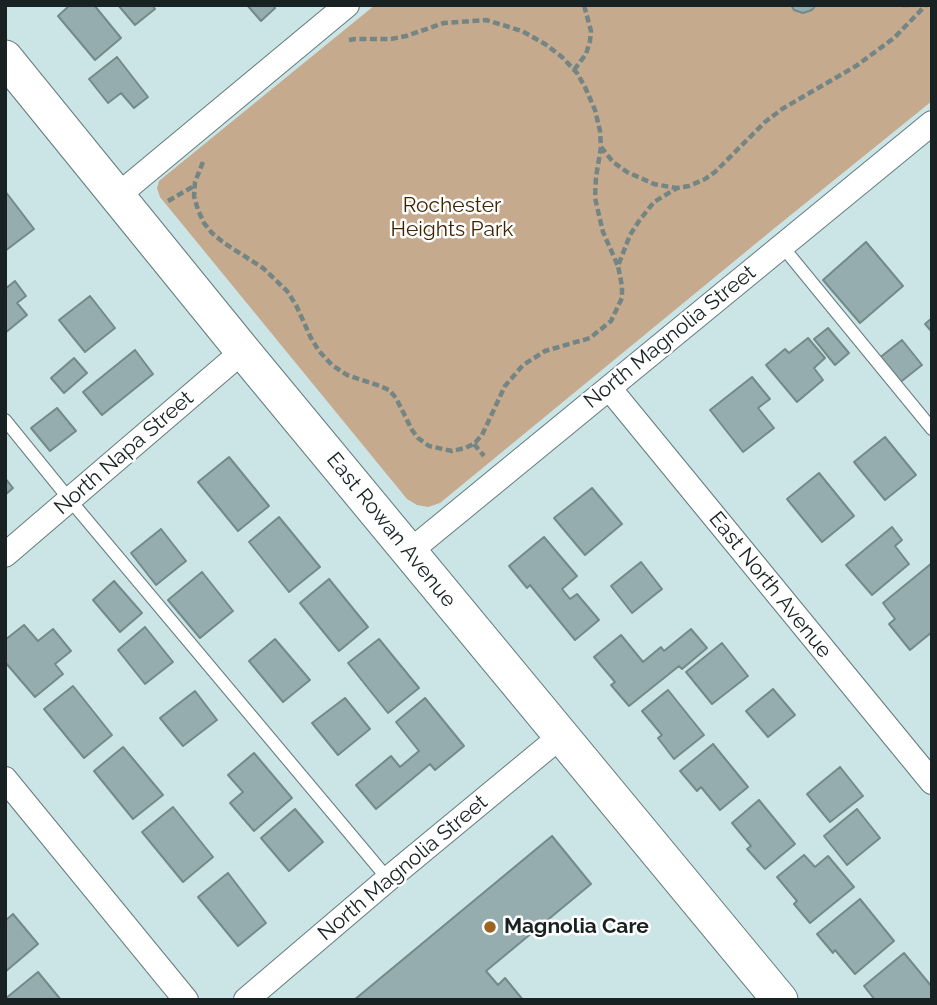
<!DOCTYPE html>
<style>
body{margin:0}
#map{position:relative;width:937px;height:1005px;overflow:hidden;background:#cbe4e5;font-family:Raleway,sans-serif}
canvas{display:block}
.frame{position:absolute;inset:0;border:7px solid #182222;pointer-events:none}
</style>
<div id="map">
<canvas width="937" height="1005"></canvas>
<div class="frame"></div>
</div>
<script>
const context = document.querySelector('canvas').getContext('2d');
context.lineJoin = 'round';
function fill(path, color) {
  context.fillStyle = color;
  context.fill(path, 'evenodd');
}
function poly(rows) {
  const path = new Path2D();
  for (const r of rows) {
    path.moveTo(r[0], r[1]);
    for (let i = 2; i < r.length; i += 2) path.lineTo(r[i], r[i + 1]);
  }
  return path;
}
function stroke(path, color, width, dash) {
  context.strokeStyle = color;
  context.lineWidth = width;
  context.lineCap = dash ? 'butt' : 'round';
  context.setLineDash(dash || []);
  context.stroke(path);
}
function write(font, color, halo, rows, align = 'center') {
  context.font = font + ' Raleway,sans-serif';
  context.lineWidth = 5;
  context.setLineDash([]);
  context.textBaseline = 'middle';
  context.strokeStyle = halo;
  context.fillStyle = color;
  for (const [text, x, y, turn = 0] of rows) {
    context.save();
    context.translate(x, y);
    context.rotate((+turn || 0) * Math.PI / 180);
    context.textAlign = isNaN(turn) ? turn : align;
    if (halo) context.strokeText(text, 0, 0);
    context.fillText(text, 0, 0);
    context.restore();
  }
}
fill(poly([
 [375,5,932,5,932,101,771,231,440,503,428,507,417,505,407,499,160,197,157,188,159,181]
]), '#c6aa8d');
const building = poly([
 [70,5,94,5,121,38,95,60,58,16,70,5],
 [118,5,152,5,155,9,135,25,118,5],
 [247,5,273,5,275,8,261,21,247,5],
 [816,5,812,10,803,13,794,10,791,5,816,5],
 [117,57,148,97,134,108,121,93,108,103,89,79,117,57],
 [5,191,34,229,5,251,5,191],
 [866,242,903,286,860,323,823,280,866,242],
 [15,281,26,296,17,303,27,315,5,333,5,289,15,281],
 [90,296,115,328,85,352,59,320,90,296],
 [932,318,932,332,925,324,932,318],
 [828,328,849,353,835,365,814,339,828,328],
 [808,338,825,358,814,368,823,380,797,402,766,365,785,349,789,353,808,338],
 [902,340,922,365,898,384,878,359,902,340],
 [135,350,153,374,102,415,83,392,135,350],
 [74,358,87,373,64,393,51,378,74,358],
 [752,377,770,399,758,408,774,428,743,452,710,410,752,377],
 [57,408,76,431,50,451,31,428,57,408],
 [885,437,916,475,885,500,854,462,885,437],
 [229,457,269,506,238,531,198,482,229,457],
 [819,473,854,516,822,542,787,499,819,473],
 [5,478,13,488,5,495,5,478],
 [592,488,622,524,585,555,554,518,592,488],
 [279,517,320,567,289,592,249,542,279,517],
 [892,527,902,540,895,546,909,564,872,595,846,565,892,527],
 [161,529,186,561,156,585,131,553,161,529],
 [544,537,577,576,562,589,570,599,577,594,599,620,575,640,530,585,527,588,509,566,544,537],
 [641,562,662,589,632,613,611,586,641,562],
 [932,563,932,632,910,650,889,624,895,619,883,603,932,563],
 [202,572,233,611,200,638,168,600,202,572],
 [329,579,368,627,339,651,300,603,329,579],
 [114,581,142,613,120,632,93,600,114,581],
 [24,625,38,641,53,629,71,651,55,664,63,674,35,697,5,662,5,640,24,625],
 [145,627,173,662,145,684,118,650,145,627],
 [691,629,707,648,682,669,679,666,629,706,611,685,615,682,594,657,621,635,643,662,661,647,664,651,691,629],
 [275,639,310,680,283,702,249,661,275,639],
 [379,639,419,688,388,713,348,663,379,639],
 [722,643,748,676,712,704,686,672,722,643],
 [73,686,112,735,84,758,44,709,73,686],
 [773,689,795,715,768,737,746,711,773,689],
 [668,690,704,735,674,759,658,738,662,735,642,711,668,690],
 [195,691,217,720,183,746,160,718,195,691],
 [345,698,370,729,338,755,312,723,345,698],
 [425,698,464,746,435,770,430,764,376,809,356,785,391,756,400,767,419,751,396,722,425,698],
 [713,744,748,787,720,810,701,787,697,791,680,771,713,744],
 [123,747,163,795,133,819,94,771,123,747],
 [254,753,292,798,254,831,230,803,243,792,228,775,254,753],
 [840,767,863,796,830,822,807,794,840,767],
 [759,800,795,844,765,869,747,849,751,846,732,823,759,800],
 [173,807,213,857,183,882,142,832,173,807],
 [295,809,323,842,289,871,261,838,295,809],
 [857,809,880,838,847,865,824,836,857,809],
 [552,836,591,884,486,971,498,985,505,978,523,1000,354,1000,552,836],
 [804,855,815,867,828,856,854,887,810,923,794,904,797,901,777,877,804,855],
 [228,873,266,923,238,946,198,897,228,873],
 [860,899,894,941,855,974,835,950,833,953,817,934,860,899],
 [13,914,38,944,5,972,5,921,13,914],
 [904,953,932,987,932,1000,875,1000,864,986,904,953],
 [38,972,61,1000,5,1000,5,999,38,972]
]);
fill(building, '#95adae');
stroke(building, '#738a8b', 2);
const lane = poly([
 [782,246,932,429],
 [5,420,70,500,388,879]
]);
const street = poly([
 [116,197,347,5],
 [609,388,932,782],
 [409,552,932,123],
 [5,555,243,351],
 [5,779,186,1000],
 [246,1000,388,879,561,736]
]);
const secondary = poly([
 [5,58,243,351,780,1000]
]);
stroke(lane, '#647b7c', 14);
stroke(street, '#647b7c', 26);
stroke(secondary, '#647b7c', 37);
stroke(poly([
 [902,5,914,5],
 [931,5,932,5],
 [349,40,355,39,391,39,406,36,444,23,486,20,522,31,545,44,562,57,577,73,585,87,595,110,600,131,601,147,596,177,595,198,603,232,618,266],
 [574,70,586,54,590,41,591,31,584,5],
 [601,147,613,162,627,172,654,184,676,188],
 [203,162,195,182,194,196,198,210,204,223,212,233,224,243,263,268,287,291,296,305,311,338,319,351,332,365,347,375,380,386,389,390,396,398,412,430,418,438,429,446,452,451,465,448,474,444,482,435,505,386,523,365,545,351,590,338,611,321,622,298,622,286,618,266,630,235,639,221,654,202,677,188,689,186,705,179,715,172,765,122,782,109,856,66,894,38,926,5],
 [168,201,194,186],
 [474,444,484,456]
]), '#738585', 4.5, [7, 3.5]);
stroke(lane, '#fff', 12);
stroke(street, '#fff', 24);
stroke(secondary, '#fff', 35);
for (const [x, y, r, color] of [
 [490,927,7,"#9c6520"]
]) {
  const dot = new Path2D();
  dot.arc(x, y, r, 0, 2 * Math.PI);
  context.fillStyle = color;
  context.fill(dot);
  stroke(dot, '#fff', 2.5);
}
write('21px', '#402401', '#fff', [
 ["Rochester",452,206],
 ["Heights Park",452,230]
]);
write('21px', '#182222', '#fff', [
 ["North Magnolia Street",670,337,-39],
 ["North Napa Street",124,453,-41],
 ["East Rowan Avenue",391,530,51],
 ["East North Avenue",770,585,51],
 ["North Magnolia Street",403,868,-40]
]);
write('bold 21px', '#182222', '#fff', [
 ["Magnolia Care",504,927]
], 'left');
</script>
